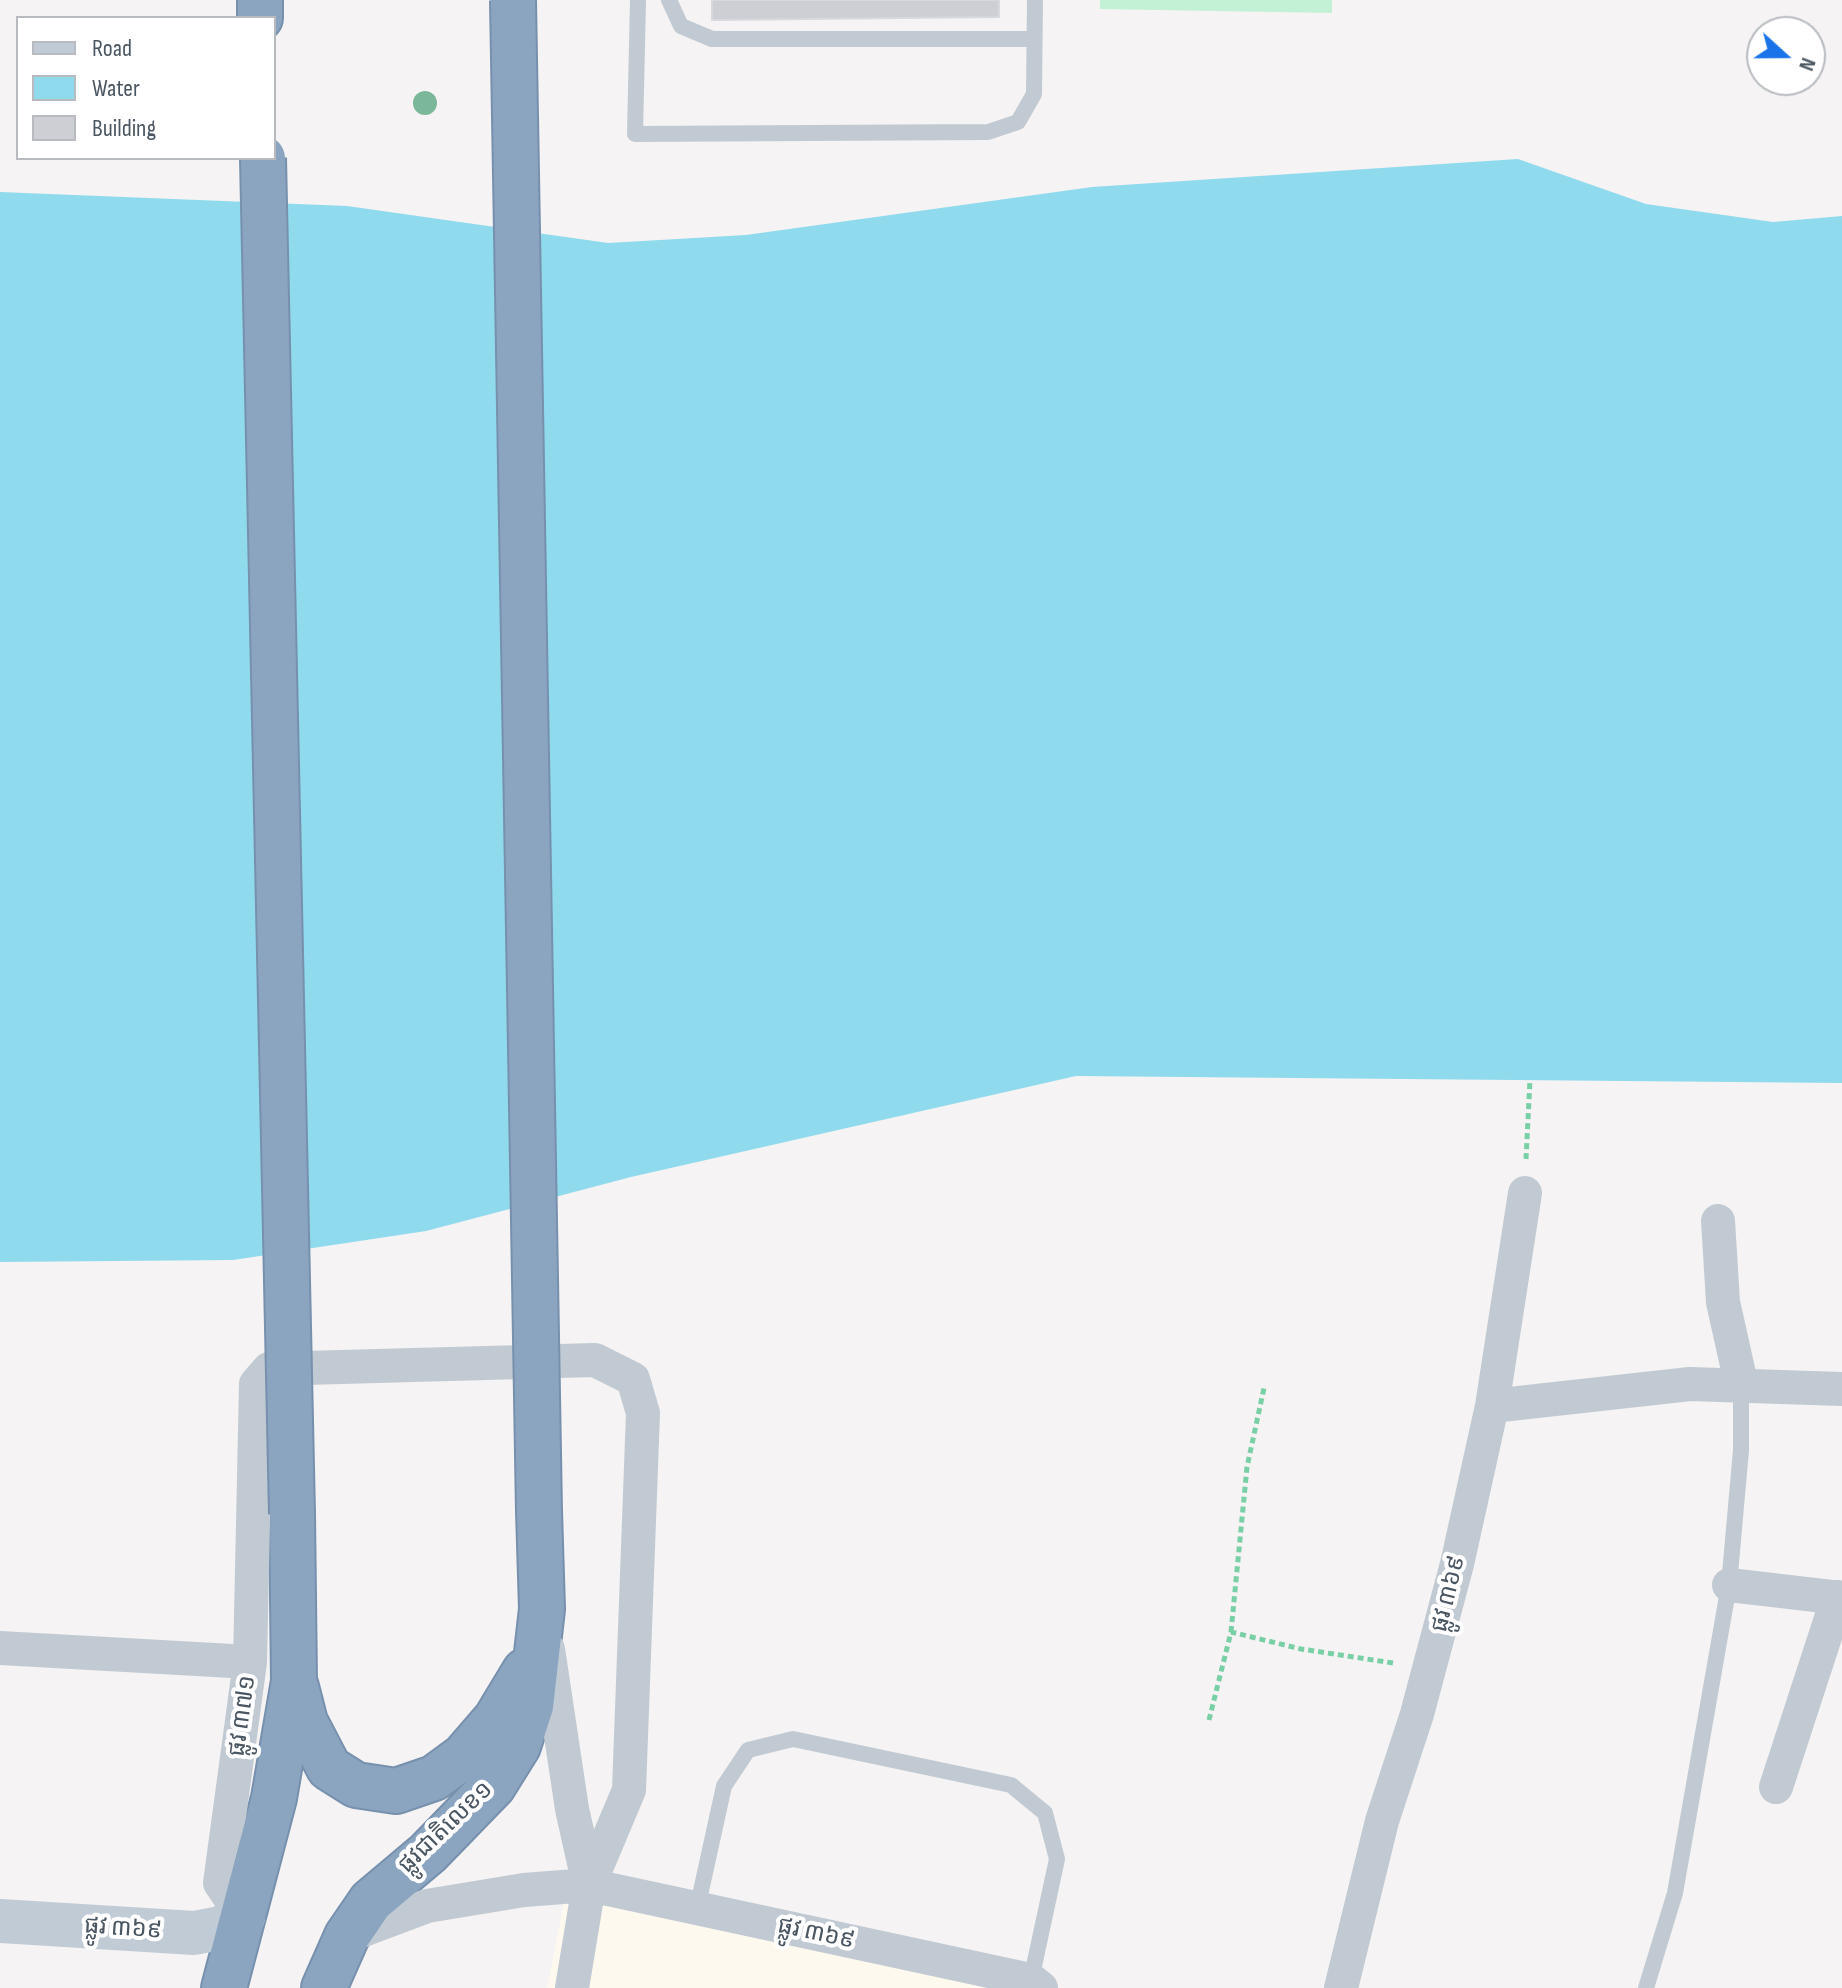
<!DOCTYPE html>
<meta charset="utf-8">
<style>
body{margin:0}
#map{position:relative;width:1842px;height:1988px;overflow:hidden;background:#f5f3f3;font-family:"Sofia Sans Condensed",sans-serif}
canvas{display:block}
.legend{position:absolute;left:16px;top:16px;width:260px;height:144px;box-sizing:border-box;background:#fff;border:2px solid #b7bbc0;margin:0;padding:10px 14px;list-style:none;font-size:24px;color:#4a5661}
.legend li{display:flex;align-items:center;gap:16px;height:40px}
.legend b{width:40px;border:2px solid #b7bbc0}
.north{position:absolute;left:1746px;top:16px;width:80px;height:80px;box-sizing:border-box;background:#fff;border:2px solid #b7bbc0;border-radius:50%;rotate:111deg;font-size:22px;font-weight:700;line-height:32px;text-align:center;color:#4a5661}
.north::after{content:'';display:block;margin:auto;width:28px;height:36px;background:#1a73e8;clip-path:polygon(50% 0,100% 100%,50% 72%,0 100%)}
</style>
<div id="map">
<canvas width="1842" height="1988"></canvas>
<ul class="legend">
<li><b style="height:10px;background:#c1cbd6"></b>Road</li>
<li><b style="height:22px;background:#90daee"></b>Water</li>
<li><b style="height:22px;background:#cdcfd5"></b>Building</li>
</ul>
<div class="north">N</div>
</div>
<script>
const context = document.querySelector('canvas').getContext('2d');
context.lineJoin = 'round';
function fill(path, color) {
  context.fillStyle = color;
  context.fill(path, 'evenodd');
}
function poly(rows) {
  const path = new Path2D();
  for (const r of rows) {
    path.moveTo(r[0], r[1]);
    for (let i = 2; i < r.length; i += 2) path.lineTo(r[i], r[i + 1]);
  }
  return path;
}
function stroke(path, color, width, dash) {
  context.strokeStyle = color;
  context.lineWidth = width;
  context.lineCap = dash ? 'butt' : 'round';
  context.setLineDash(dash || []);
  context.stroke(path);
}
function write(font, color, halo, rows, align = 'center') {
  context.font = font + ' "Sofia Sans Condensed","Noto Sans Khmer",sans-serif';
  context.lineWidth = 8;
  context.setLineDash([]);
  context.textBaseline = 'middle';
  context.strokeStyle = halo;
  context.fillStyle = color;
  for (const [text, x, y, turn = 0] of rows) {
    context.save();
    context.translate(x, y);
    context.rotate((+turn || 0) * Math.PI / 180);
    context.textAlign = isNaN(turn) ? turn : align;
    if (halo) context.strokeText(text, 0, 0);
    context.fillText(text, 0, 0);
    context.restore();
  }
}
fill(poly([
 [565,1897,994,1988,547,1988]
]), '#fdf9ef');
fill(poly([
 [1100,0,1332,0,1332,13,1100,9]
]), '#c3f1d5');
fill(poly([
 [1518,159,1646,204,1773,222,1842,216,1842,1083,1076,1076,631,1177,426,1231,233,1260,0,1262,0,192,347,206,608,243,746,235,1092,187]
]), '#90daee');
const building = poly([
 [712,0,999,0,999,17,712,20,712,0]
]);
fill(building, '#cdcfd5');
stroke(building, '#d7d9de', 2);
const highway = poly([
 [260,0,260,18],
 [296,1687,305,1722,329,1768,356,1785,396,1791,434,1778,464,1756,496,1719,525,1671],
 [224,1988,274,1798,294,1681,292,1514],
 [324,1988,347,1936,371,1901,428,1853,493,1786,518,1746,531,1706,542,1609,539,1511]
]);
stroke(highway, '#7690ad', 48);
stroke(poly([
 [1526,1159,1530,1080],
 [1231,1632,1247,1467,1264,1388],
 [1209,1720,1231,1632,1301,1649,1393,1663]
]), '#7ad0a6', 5, [6, 4]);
stroke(poly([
 [638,0,635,134,988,132,1018,122,1034,94,1035,0],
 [669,0,681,26,712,39,1033,39],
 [697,1909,724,1786,748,1750,793,1739,1011,1785,1045,1813,1057,1859,1031,1980],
 [1646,1988,1675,1893,1729,1585,1741,1450,1741,1383]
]), '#c1cad2', 16);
stroke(poly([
 [1718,1221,1723,1302,1741,1383],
 [1492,1406,1690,1384,1842,1389],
 [1729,1585,1842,1598],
 [0,1648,250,1662],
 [548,1649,572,1809,589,1885],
 [1776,1787,1838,1597],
 [243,1917,220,1883,250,1662,256,1384,269,1369,595,1360,633,1379,643,1413,629,1790,589,1885,572,1988],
 [347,1936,427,1906,524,1890,589,1885,1031,1980,1041,1988],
 [1341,1988,1382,1821,1417,1714,1457,1564,1492,1406,1525,1193]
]), '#c1cad2', 34);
stroke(poly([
 [0,1921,194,1933,220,1928,243,1917]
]), '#c1cbd6', 44);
stroke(highway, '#8ba5c1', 44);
const highwayBridge = poly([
 [513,0,539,1511],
 [263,158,292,1514]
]);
stroke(highwayBridge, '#7690ad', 48, []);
stroke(highwayBridge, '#8ba5c1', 44);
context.fillStyle = '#7bb799';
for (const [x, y] of [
 [425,103]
]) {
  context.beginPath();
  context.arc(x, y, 12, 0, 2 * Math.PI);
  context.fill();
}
write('24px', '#4a5661', '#fff', [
 ["ផ្លូវ ៣៦៩",1449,1594,-76],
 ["ផ្លូវ ៣៧១",243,1716,-82],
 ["ផ្លូវជាតិលេខ១",446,1828,-44],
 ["ផ្លូវ ៣៦៩",123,1929,4],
 ["ផ្លូវ ៣៦៩",816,1934,12]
]);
</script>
